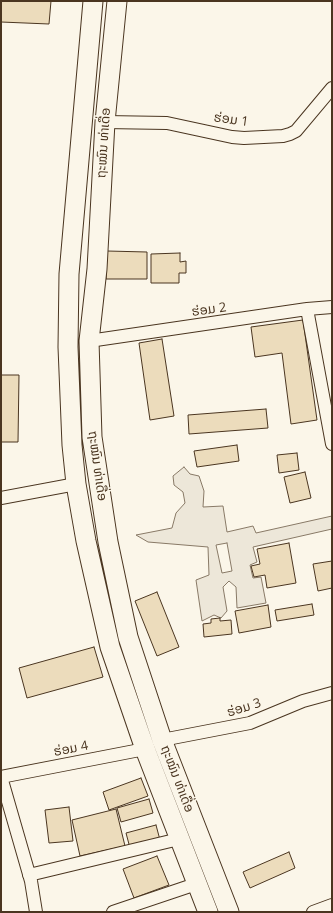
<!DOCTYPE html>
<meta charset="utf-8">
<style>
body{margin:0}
#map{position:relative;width:333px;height:913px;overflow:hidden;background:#fbf6e9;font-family:"Open Sans",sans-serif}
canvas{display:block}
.frame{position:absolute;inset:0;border:2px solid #4a3520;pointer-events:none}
</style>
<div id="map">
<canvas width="333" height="913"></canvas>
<div class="frame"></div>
</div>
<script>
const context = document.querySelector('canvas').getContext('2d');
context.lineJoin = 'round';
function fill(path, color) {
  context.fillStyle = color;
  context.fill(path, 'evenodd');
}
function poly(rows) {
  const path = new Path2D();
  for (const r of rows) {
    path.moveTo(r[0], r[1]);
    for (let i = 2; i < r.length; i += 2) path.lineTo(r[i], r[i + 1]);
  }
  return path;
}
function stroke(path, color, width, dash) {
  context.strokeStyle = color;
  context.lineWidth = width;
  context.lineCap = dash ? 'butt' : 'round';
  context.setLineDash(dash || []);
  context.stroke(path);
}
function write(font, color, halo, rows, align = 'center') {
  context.font = font + ' "Open Sans","Noto Sans Lao",sans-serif';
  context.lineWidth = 3;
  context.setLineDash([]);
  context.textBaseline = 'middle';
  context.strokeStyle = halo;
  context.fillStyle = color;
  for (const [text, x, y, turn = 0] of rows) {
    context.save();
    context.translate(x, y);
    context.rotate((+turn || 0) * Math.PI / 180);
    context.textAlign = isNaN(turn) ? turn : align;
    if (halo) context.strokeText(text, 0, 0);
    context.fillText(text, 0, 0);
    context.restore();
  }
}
const parking = poly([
 [184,467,190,474,199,476,204,491,203,507,223,506,227,532,253,526,256,533,332,516,332,529,253,547,257,562,250,565,253,578,261,577,266,603,237,608,236,587,229,581,223,587,227,611,221,618,214,615,202,621,196,580,209,575,208,547,148,542,136,535,172,528,176,513,185,503,183,492,174,485,173,476,184,467],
 [227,543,232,571,222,573,216,545,227,543]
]);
fill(parking, '#ede7d9');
stroke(parking, '#887966', 1);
const building = poly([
 [1,1,51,1,49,24,1,22,1,1],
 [107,251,147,252,147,279,106,279,107,251],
 [180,253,180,262,186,261,186,273,179,273,179,283,151,283,151,254,180,253],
 [303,320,317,420,291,424,282,353,255,357,251,327,303,320],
 [162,339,174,416,150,420,139,343,162,339],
 [1,375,19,375,18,442,1,442,1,375],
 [266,409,268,428,189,434,188,415,266,409],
 [237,445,239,461,197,467,194,451,237,445],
 [297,453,299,470,279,473,277,455,297,453],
 [305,472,311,498,290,503,284,477,305,472],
 [289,543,296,583,267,588,265,575,254,577,251,566,260,564,257,549,289,543],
 [332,561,332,588,318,591,313,564,332,561],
 [157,592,179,647,157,656,135,601,157,592],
 [312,604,314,615,277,621,275,610,312,604],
 [268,605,271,627,239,633,235,611,268,605],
 [220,618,220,621,231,620,232,634,204,637,203,624,211,623,211,619,220,618],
 [94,647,103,677,27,698,19,668,94,647],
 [141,778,148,796,109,810,103,792,141,778],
 [149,799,153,813,121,822,117,808,149,799],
 [69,807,73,841,49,843,45,810,69,807],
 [116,809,125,846,80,856,72,820,116,809],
 [156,825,160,840,130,848,126,833,156,825],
 [289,852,295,868,250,888,243,872,289,852],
 [157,856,169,885,134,898,123,869,157,856]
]);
fill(building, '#ecdcbc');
stroke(building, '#4a3520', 1);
const street = poly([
 [105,122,167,123,232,137,244,138,283,136,290,134,296,131,332,88],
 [307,309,332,444],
 [89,341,307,309,332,307],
 [1,498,76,484],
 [162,740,250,723,303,701,332,693],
 [1,777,145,749],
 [1,777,31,881,36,912],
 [29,875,179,839],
 [113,912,196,884],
 [313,912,332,905]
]);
const primary = poly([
 [93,1,69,274,68,347,72,445,76,484,86,541,110,647,145,749,208,912],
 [117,1,105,122,97,269,89,341,92,437,108,542,128,637,162,740,229,912]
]);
stroke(street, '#4a3520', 14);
stroke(primary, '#4a3520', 21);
stroke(street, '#fbf6e9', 12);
stroke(primary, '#fbf6e9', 19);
write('13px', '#4a3520', '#fbf6e9', [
 ["ຮ່ອມ 1",231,120,8],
 ["ຖະໝົນ ທ່າເດື່ອ",104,143,-86],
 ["ຮ່ອມ 2",209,310,-8],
 ["ຖະໝົນ ທ່າເດື່ອ",97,466,82],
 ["ຮ່ອມ 3",244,708,-17],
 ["ຮ່ອມ 4",71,749,-11],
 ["ຖະໝົນ ທ່າເດື່ອ",177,779,69]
]);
</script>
